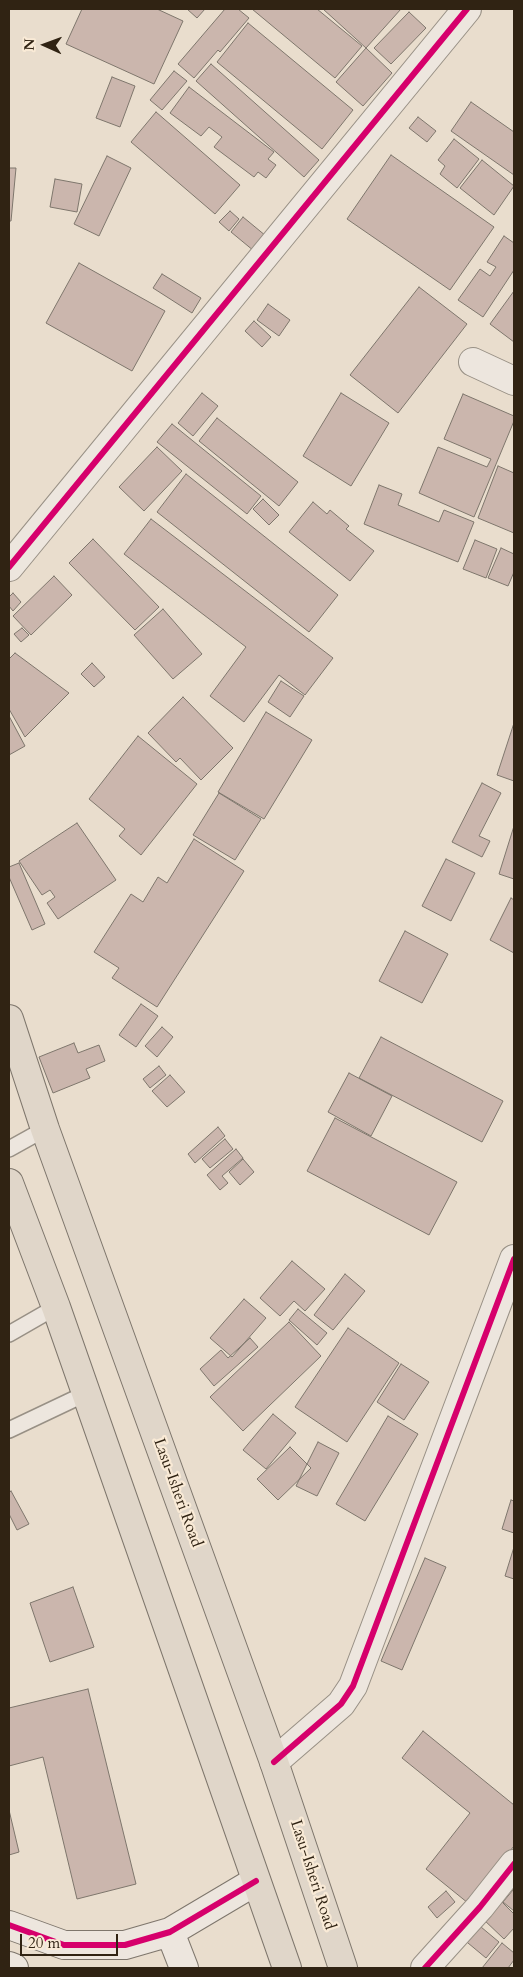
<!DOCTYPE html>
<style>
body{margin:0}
#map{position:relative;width:523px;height:1977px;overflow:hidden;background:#e9ddcd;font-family:Cardo,serif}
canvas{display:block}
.frame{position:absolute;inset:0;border:10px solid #302313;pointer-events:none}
.north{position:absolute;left:20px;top:20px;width:50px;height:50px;-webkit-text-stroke:4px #f9ead6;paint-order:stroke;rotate:272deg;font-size:14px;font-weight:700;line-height:20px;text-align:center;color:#302313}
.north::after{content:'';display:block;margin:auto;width:18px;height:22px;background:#302313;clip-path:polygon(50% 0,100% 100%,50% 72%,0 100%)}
.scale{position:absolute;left:20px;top:1934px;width:98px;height:22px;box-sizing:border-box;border:2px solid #302313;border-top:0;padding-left:6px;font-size:15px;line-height:18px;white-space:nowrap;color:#302313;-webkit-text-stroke:4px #f9ead6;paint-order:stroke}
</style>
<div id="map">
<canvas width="523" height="1977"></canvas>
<div class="frame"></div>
<div class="north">N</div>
<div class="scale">20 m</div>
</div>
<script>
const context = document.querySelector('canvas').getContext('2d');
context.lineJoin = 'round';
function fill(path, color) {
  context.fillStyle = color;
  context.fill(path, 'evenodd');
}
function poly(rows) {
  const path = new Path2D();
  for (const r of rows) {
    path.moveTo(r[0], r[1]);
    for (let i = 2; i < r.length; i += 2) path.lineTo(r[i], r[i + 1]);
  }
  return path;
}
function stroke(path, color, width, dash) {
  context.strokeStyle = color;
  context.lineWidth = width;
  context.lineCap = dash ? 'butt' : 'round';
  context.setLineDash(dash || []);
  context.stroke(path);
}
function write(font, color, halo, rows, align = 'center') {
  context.font = font + ' Cardo,serif';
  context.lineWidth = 4.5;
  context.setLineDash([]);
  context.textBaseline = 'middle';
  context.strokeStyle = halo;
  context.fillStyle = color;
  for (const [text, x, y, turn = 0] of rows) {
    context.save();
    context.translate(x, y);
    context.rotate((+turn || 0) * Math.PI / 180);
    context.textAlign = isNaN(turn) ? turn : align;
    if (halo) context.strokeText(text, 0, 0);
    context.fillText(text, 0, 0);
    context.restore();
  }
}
const building = poly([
 [82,9,157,9,183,21,154,84,66,44,82,9],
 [187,9,205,9,197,18,187,9],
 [225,9,238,9,249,18,220,52,218,50,194,78,178,64,225,9],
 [252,9,317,9,362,46,335,78,252,9],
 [323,9,401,9,366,48,323,9],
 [409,12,426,28,391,64,374,48,409,12],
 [248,23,353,110,322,149,217,62,248,23],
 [366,48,392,73,363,106,336,82,366,48],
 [211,64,319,160,304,177,196,81,211,64],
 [174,71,187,81,162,110,150,100,174,71],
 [112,77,135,86,120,127,96,118,112,77],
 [189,87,274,152,268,159,276,165,266,178,258,172,254,177,214,147,222,137,209,127,201,136,170,113,189,87],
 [471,102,514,132,514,175,451,131,471,102],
 [156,112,240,185,215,214,131,142,156,112],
 [418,117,436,131,427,142,409,128,418,117],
 [454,139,479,159,457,188,440,174,445,166,438,160,454,139],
 [391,155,494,227,450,290,347,219,391,155],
 [107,156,131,168,99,236,74,224,107,156],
 [482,160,514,186,494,215,460,188,482,160],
 [9,168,16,168,11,221,9,221,9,168],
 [55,179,82,184,77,212,50,207,55,179],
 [230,211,239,219,229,231,219,222,230,211],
 [243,217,266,236,254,251,231,232,243,217],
 [504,236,514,243,514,270,483,317,458,300,480,269,490,276,496,267,487,262,504,236],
 [79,263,165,311,132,371,46,323,79,263],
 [162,274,201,298,192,313,153,288,162,274],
 [419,287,467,324,398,413,350,375,419,287],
 [514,291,514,342,490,324,514,291],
 [268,304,290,320,279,336,257,320,268,304],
 [254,321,271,337,262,347,245,331,254,321],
 [202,393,218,406,193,436,178,423,202,393],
 [341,393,389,423,351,486,303,456,341,393],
 [463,394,514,416,514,421,474,517,419,493,438,447,487,467,491,459,444,439,463,394],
 [217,418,298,482,279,506,199,441,217,418],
 [172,424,261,496,247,514,157,442,172,424],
 [157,447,182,471,144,511,119,487,157,447],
 [498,466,514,473,514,533,478,518,498,466],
 [186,474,338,595,309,632,157,512,186,474],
 [379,485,402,494,398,505,439,522,444,510,474,522,458,562,364,524,379,485],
 [263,499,279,515,269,525,253,509,263,499],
 [313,502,327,514,330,510,349,526,346,529,374,551,350,581,289,532,313,502],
 [151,519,333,658,305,695,279,675,244,722,210,696,246,647,124,554,151,519],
 [93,539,159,607,135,630,69,563,93,539],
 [475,540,497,549,486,578,463,569,475,540],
 [501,548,514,554,514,572,508,586,488,578,501,548],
 [54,576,72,595,31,635,13,616,54,576],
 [13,593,21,602,13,611,9,606,9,597,13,593],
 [163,609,202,654,173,679,134,635,163,609],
 [22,628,29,635,21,642,14,634,22,628],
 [15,653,69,693,25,737,9,709,9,659,15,653],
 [92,663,105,677,94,687,81,674,92,663],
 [281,681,304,696,290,717,268,702,281,681],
 [183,697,233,748,201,780,180,758,176,762,148,733,183,697],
 [266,712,312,740,264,819,218,792,266,712],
 [9,716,25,746,9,755,9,716],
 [514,723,514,781,497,775,514,723],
 [138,736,197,784,141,855,119,836,125,829,89,799,138,736],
 [482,783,501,793,479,836,490,841,482,857,452,842,482,783],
 [219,793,261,819,235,860,193,835,219,793],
 [77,823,116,880,58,919,47,903,55,897,50,890,42,895,19,861,77,823],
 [514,826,514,879,499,874,514,826],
 [194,839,244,871,157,1007,112,978,119,968,94,952,131,894,143,902,158,877,167,883,194,839],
 [446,859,475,873,451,921,422,906,446,859],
 [19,863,45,924,32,930,9,877,9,867,19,863],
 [511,898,514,900,514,953,490,940,511,898],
 [405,931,448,954,422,1003,379,981,405,931],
 [141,1004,158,1016,136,1047,119,1035,141,1004],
 [162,1027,173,1037,157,1057,145,1046,162,1027],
 [381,1037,503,1101,482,1142,359,1078,381,1037],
 [74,1043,78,1053,99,1045,105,1061,86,1069,90,1078,53,1093,39,1057,74,1043],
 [159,1066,166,1075,150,1088,143,1079,159,1066],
 [349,1073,392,1096,371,1136,328,1112,349,1073],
 [170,1075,185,1092,167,1107,152,1091,170,1075],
 [335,1118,457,1182,429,1235,307,1171,335,1118],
 [218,1127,225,1136,195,1163,188,1154,218,1127],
 [225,1139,233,1149,210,1168,202,1159,225,1139],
 [236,1149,243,1158,222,1176,228,1183,220,1190,207,1175,236,1149],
 [243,1159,254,1172,240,1185,229,1172,243,1159],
 [292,1261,325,1289,305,1311,294,1301,280,1316,260,1298,292,1261],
 [345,1274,365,1291,333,1330,314,1315,345,1274],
 [244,1299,266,1318,232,1357,210,1338,244,1299],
 [298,1309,327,1333,317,1345,289,1320,298,1309],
 [289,1322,321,1356,243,1431,210,1397,289,1322],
 [348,1328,399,1363,347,1442,295,1407,348,1328],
 [250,1338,258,1347,214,1386,200,1369,221,1350,228,1358,250,1338],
 [401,1364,429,1382,404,1420,377,1402,401,1364],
 [273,1414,296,1433,266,1469,243,1450,273,1414],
 [388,1416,418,1434,365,1521,336,1504,388,1416],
 [318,1442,339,1453,317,1496,296,1486,318,1442],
 [290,1447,311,1468,278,1500,257,1479,290,1447],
 [11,1491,29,1524,17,1530,9,1514,9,1493,11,1491],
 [511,1500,514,1501,514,1533,502,1529,511,1500],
 [514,1547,514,1579,505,1576,514,1547],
 [425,1558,446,1567,402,1670,381,1661,425,1558],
 [73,1587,94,1647,50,1662,30,1603,73,1587],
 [88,1689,136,1884,77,1899,43,1757,9,1766,9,1708,88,1689],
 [423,1731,514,1805,514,1846,468,1903,426,1869,470,1813,402,1758,423,1731],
 [9,1810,19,1852,9,1855,9,1810],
 [513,1890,514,1891,514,1911,503,1902,513,1890],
 [446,1891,455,1902,437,1918,428,1907,446,1891],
 [499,1899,514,1914,514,1928,504,1939,482,1918,499,1899],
 [475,1922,499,1942,486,1958,462,1938,475,1922],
 [502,1943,514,1953,514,1960,508,1968,482,1968,502,1943]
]);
fill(building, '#cbb6ad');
stroke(building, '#7e766c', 1);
const lane = poly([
 [9,1149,45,1129],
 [9,1334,56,1307],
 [9,1430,87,1393]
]);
const street = poly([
 [473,362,514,381],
 [9,567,467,9],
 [274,1762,341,1704,353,1686,514,1259],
 [425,1968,480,1907,514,1864]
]);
const secondary = poly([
 [9,1925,64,1945,125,1945,170,1932,256,1881],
 [170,1932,184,1968],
 [9,1966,14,1968]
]);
const primary = poly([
 [9,1019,45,1129,274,1762,343,1968],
 [9,1183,56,1307,287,1968]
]);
stroke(lane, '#989085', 18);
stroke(street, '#989085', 30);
stroke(secondary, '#7e766c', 30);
stroke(primary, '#7e766c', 30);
stroke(lane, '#ede6de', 15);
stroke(street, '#ede6de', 28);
stroke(secondary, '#ede6de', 28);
stroke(primary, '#e0d6c9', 28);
stroke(poly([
 [9,567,467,9],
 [274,1762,341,1704,353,1686,514,1259],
 [9,1925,64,1945,125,1945,170,1932,256,1881],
 [425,1968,480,1907,514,1864]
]), '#d6006c', 6);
write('16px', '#302313', '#f9ead6', [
 ["Lasu-Isheri Road",177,1493,70],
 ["Lasu-Isheri Road",312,1875,72]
]);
</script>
